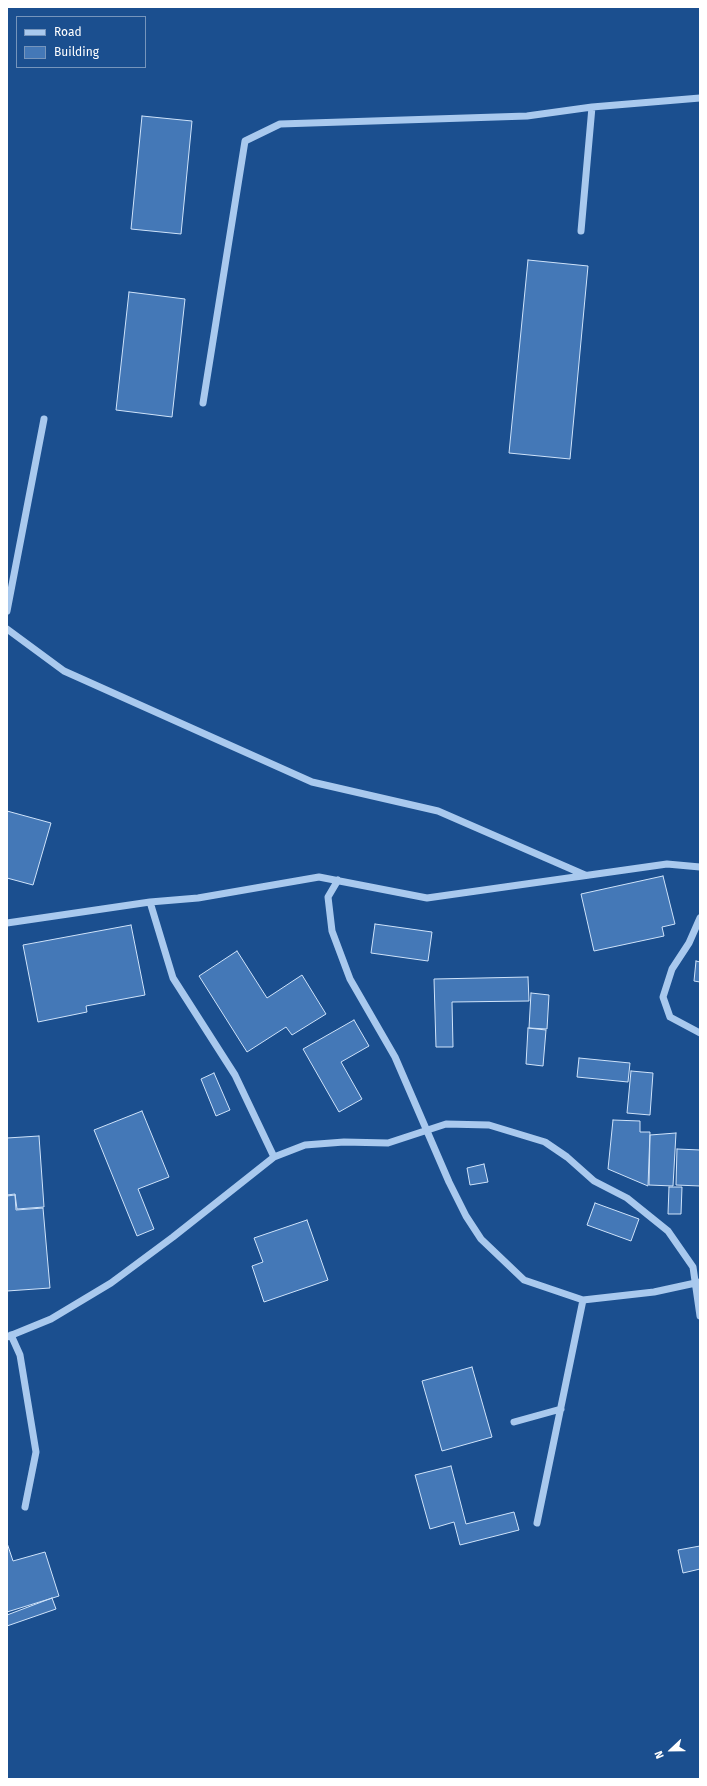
<!DOCTYPE html>
<style>
body{margin:0}
#map{position:relative;width:707px;height:1786px;overflow:hidden;background:#1b4f8f;font-family:"Fira Sans",sans-serif}
canvas{display:block}
.frame{position:absolute;inset:0;border:8px solid #fff;pointer-events:none}
.legend{position:absolute;left:16px;top:16px;width:130px;height:52px;box-sizing:border-box;background:#1b4f8f;border:1px solid #7695bc;margin:0;padding:5px 7px;list-style:none;font-size:12px;color:#fff}
.legend li{display:flex;align-items:center;gap:8px;height:20px}
.legend b{width:20px;border:1px solid #7695bc}
.north{position:absolute;left:651px;top:1730px;width:40px;height:40px;-webkit-text-stroke:3px #1b4f8f;paint-order:stroke;rotate:248deg;font-size:11px;font-weight:700;line-height:16px;text-align:center;color:#fff}
.north::after{content:'';display:block;margin:auto;width:14px;height:18px;background:#fff;clip-path:polygon(50% 0,100% 100%,50% 72%,0 100%)}
</style>
<div id="map">
<canvas width="707" height="1786"></canvas>
<div class="frame"></div>
<ul class="legend">
<li><b style="height:5px;background:#a9c9ee"></b>Road</li>
<li><b style="height:11px;background:#4478b7"></b>Building</li>
</ul>
<div class="north">N</div>
</div>
<script>
const context = document.querySelector('canvas').getContext('2d');
context.lineJoin = 'round';
function fill(path, color) {
  context.fillStyle = color;
  context.fill(path, 'evenodd');
}
function poly(rows) {
  const path = new Path2D();
  for (const r of rows) {
    path.moveTo(r[0], r[1]);
    for (let i = 2; i < r.length; i += 2) path.lineTo(r[i], r[i + 1]);
  }
  return path;
}
function stroke(path, color, width, dash) {
  context.strokeStyle = color;
  context.lineWidth = width;
  context.lineCap = dash ? 'butt' : 'round';
  context.setLineDash(dash || []);
  context.stroke(path);
}
const building = poly([
 [142,116,192,121,181,234,131,229,142,116],
 [528,260,588,266,570,459,509,453,528,260],
 [129,292,185,299,172,417,116,410,129,292],
 [7,811,51,823,33,885,7,878,7,811],
 [663,876,675,924,662,927,664,936,594,951,581,894,663,876],
 [375,924,432,932,428,961,371,953,375,924],
 [131,925,145,995,86,1006,87,1012,38,1022,23,945,131,925],
 [237,951,267,998,302,975,326,1014,292,1035,286,1027,247,1052,199,976,237,951],
 [696,961,700,962,700,982,694,981,696,961],
 [528,977,529,1001,452,1002,453,1047,436,1047,434,979,528,977],
 [531,993,549,995,547,1029,529,1028,531,993],
 [354,1020,369,1046,341,1062,362,1099,339,1112,303,1049,354,1020],
 [528,1028,546,1030,543,1066,526,1064,528,1028],
 [579,1058,630,1063,628,1082,577,1077,579,1058],
 [631,1071,653,1073,650,1115,627,1113,631,1071],
 [214,1073,230,1110,216,1116,201,1079,214,1073],
 [142,1111,169,1177,138,1189,154,1229,137,1236,94,1130,142,1111],
 [613,1120,640,1121,640,1132,650,1132,648,1186,608,1169,613,1120],
 [676,1133,673,1186,649,1185,650,1135,676,1133],
 [39,1136,44,1207,17,1209,15,1194,7,1195,7,1138,39,1136],
 [677,1149,700,1150,700,1186,676,1185,677,1149],
 [484,1164,488,1182,470,1185,467,1168,484,1164],
 [669,1187,682,1187,681,1214,668,1214,669,1187],
 [15,1195,16,1210,43,1208,50,1288,7,1291,7,1196,15,1195],
 [595,1203,639,1219,631,1241,587,1225,595,1203],
 [307,1220,328,1280,264,1302,252,1266,263,1262,254,1238,307,1220],
 [472,1367,492,1437,442,1451,422,1381,472,1367],
 [451,1466,466,1524,514,1512,519,1530,460,1545,454,1522,430,1529,415,1475,451,1466],
 [7,1543,13,1561,45,1552,59,1596,7,1612,7,1543],
 [700,1546,700,1569,683,1573,678,1550,700,1546],
 [52,1598,56,1609,7,1626,7,1615,52,1598]
]);
fill(building, '#4478b7');
stroke(building, '#cfe3fa', 1);
stroke(poly([
 [581,231,592,107],
 [203,403,245,141,280,124,527,116,592,107,700,98],
 [7,611,44,419],
 [7,629,64,671,312,782,438,811,585,875],
 [338,880,328,897,332,931,350,979,395,1057,449,1182,466,1216,481,1239,524,1280,583,1300,654,1292,700,1282],
 [150,902,173,978,235,1075,274,1157],
 [700,918,689,943,672,969,663,997,670,1017,700,1033],
 [7,923,150,902,198,898,319,877,427,898,667,864,700,867],
 [11,1335,20,1355,36,1452,25,1507],
 [7,1337,51,1319,111,1283,173,1237,274,1157,305,1145,344,1142,388,1143,446,1124,489,1125,545,1142,567,1157,594,1181,627,1198,668,1231,693,1267,700,1316],
 [514,1422,561,1409],
 [537,1523,583,1300]
]), '#a9c9ee', 7);
</script>
